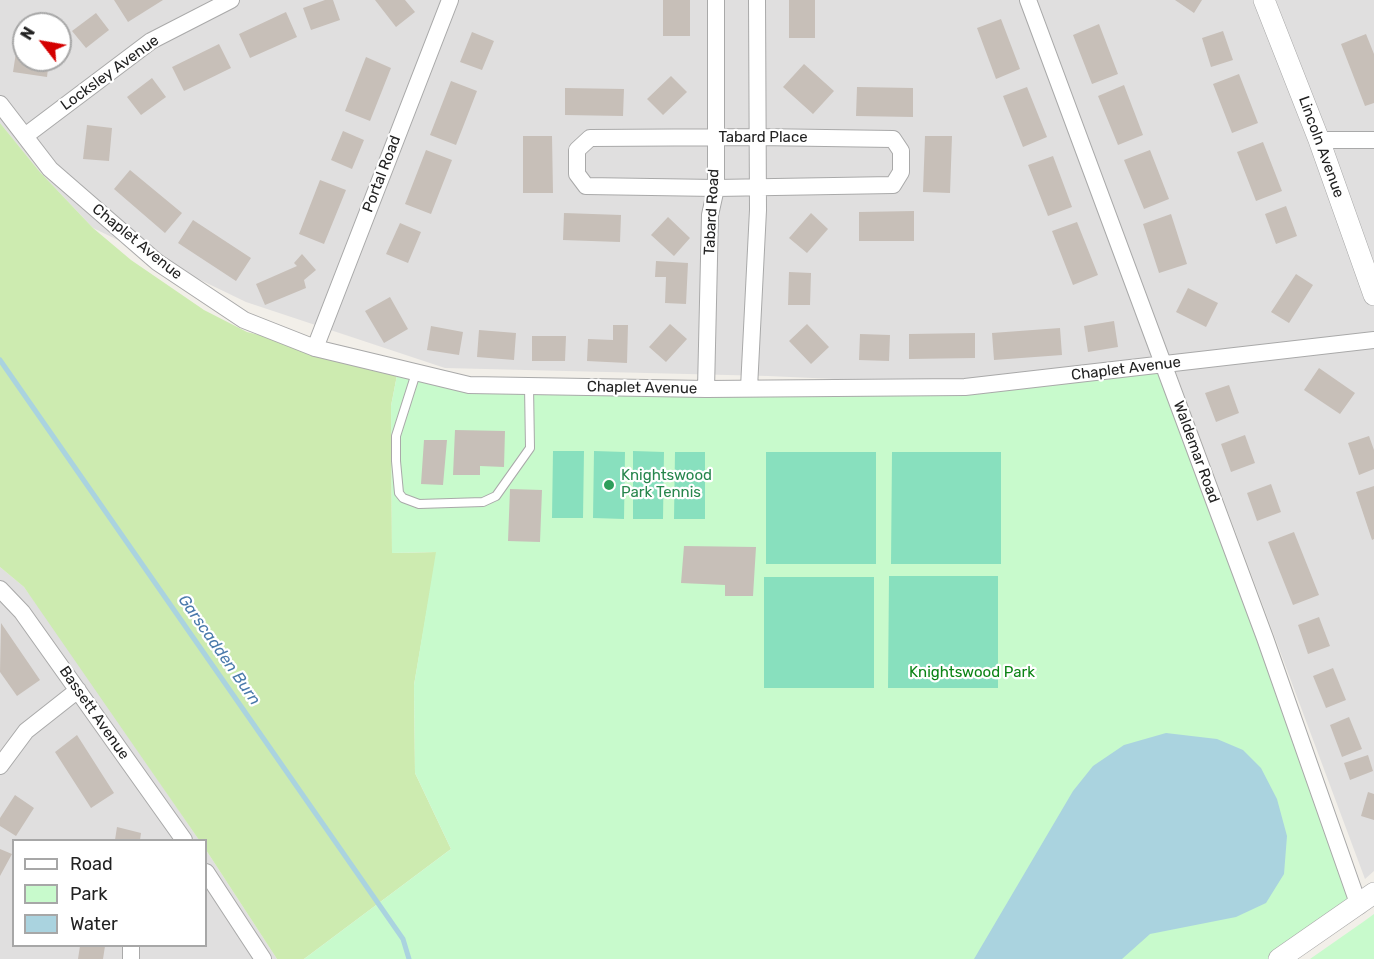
<!DOCTYPE html>
<style>
body{margin:0}
#map{position:relative;width:1374px;height:959px;overflow:hidden;background:#f2efe9;font-family:Rubik,sans-serif}
canvas{display:block}
.legend{position:absolute;left:12px;top:839px;width:195px;height:108px;box-sizing:border-box;background:#fff;border:2px solid #a7a7a7;margin:0;padding:8px 10px;list-style:none;font-size:18px;color:#222}
.legend li{display:flex;align-items:center;gap:12px;height:30px}
.legend b{width:30px;border:2px solid #a7a7a7}
.north{position:absolute;left:12px;top:12px;width:60px;height:60px;box-sizing:border-box;background:#fff;border:2px solid #a7a7a7;border-radius:50%;rotate:301deg;font-size:16px;font-weight:700;line-height:24px;text-align:center;color:#222}
.north::after{content:'';display:block;margin:auto;width:21px;height:27px;background:#d40000;clip-path:polygon(50% 0,100% 100%,50% 72%,0 100%)}
</style>
<div id="map">
<canvas width="1374" height="959"></canvas>
<ul class="legend">
<li><b style="height:8px;background:#fff"></b>Road</li>
<li><b style="height:16px;background:#c8facc"></b>Park</li>
<li><b style="height:16px;background:#aad3df"></b>Water</li>
</ul>
<div class="north">N</div>
</div>
<script>
const context = document.querySelector('canvas').getContext('2d');
context.lineJoin = 'round';
function fill(path, color) {
  context.fillStyle = color;
  context.fill(path, 'evenodd');
}
function poly(rows) {
  const path = new Path2D();
  for (const r of rows) {
    path.moveTo(r[0], r[1]);
    for (let i = 2; i < r.length; i += 2) path.lineTo(r[i], r[i + 1]);
  }
  return path;
}
function stroke(path, color, width, dash) {
  context.strokeStyle = color;
  context.lineWidth = width;
  context.lineCap = dash ? 'butt' : 'round';
  context.setLineDash(dash || []);
  context.stroke(path);
}
function write(font, color, halo, rows, align = 'center') {
  context.font = font + ' Rubik,sans-serif';
  context.lineWidth = 4.5;
  context.setLineDash([]);
  context.textBaseline = 'middle';
  context.strokeStyle = halo;
  context.fillStyle = color;
  for (const [text, x, y, turn = 0] of rows) {
    context.save();
    context.translate(x, y);
    context.rotate((+turn || 0) * Math.PI / 180);
    context.textAlign = isNaN(turn) ? turn : align;
    if (halo) context.strokeText(text, 0, 0);
    context.fillText(text, 0, 0);
    context.restore();
  }
}
fill(poly([
 [0,0,1374,0,1374,871,1365,879,1175,370,947,384,768,376,445,368,246,302,93,228,39,171,0,123],
 [24,24,60,24,60,60,24,60],
 [0,567,24,587,54,627,199,840,14,840,14,946,206,946,206,850,277,959,0,959]
]), '#e0dfdf');
fill(poly([
 [0,123,39,171,93,228,131,260,204,310,247,332,398,370,391,406,392,553,437,552,414,685,415,773,451,849,304,959,277,959,206,850,206,840,199,840,24,587,0,567]
]), '#cdebb0');
fill(poly([
 [1163,364,1359,906,1279,959,304,959,451,849,415,773,414,685,436,552,392,553,391,406,398,370,469,385,965,387],
 [1374,914,1374,959,1310,959,1363,922]
]), '#c8facc');
fill(poly([
 [553,451,584,451,583,518,552,518],
 [594,451,625,452,624,519,593,518],
 [633,451,664,452,663,519,633,519],
 [675,452,705,452,705,519,674,519],
 [766,452,876,452,876,564,766,564],
 [892,452,1001,452,1001,564,891,564],
 [889,576,998,576,998,688,888,688],
 [764,577,874,577,874,688,764,688]
]), '#88e0be');
fill(poly([
 [1166,733,1217,739,1243,750,1261,768,1277,799,1287,836,1284,874,1266,903,1236,917,1150,934,1122,959,974,959,1073,791,1093,766,1124,745]
]), '#aad3df');
stroke(poly([
 [0,360,403,939,409,959]
]), '#aad3df', 5);
fill(poly([
 [114,0,163,0,128,22],
 [325,0,333,0,340,20,311,30,303,8],
 [375,0,405,0,415,12,396,27],
 [663,0,690,0,690,36,663,36],
 [789,0,815,0,815,38,789,38],
 [1175,0,1202,0,1194,13],
 [286,12,297,37,250,58,239,34],
 [96,13,109,30,86,48,72,31],
 [1001,19,1020,69,996,79,977,28],
 [1099,24,1118,74,1092,84,1073,35],
 [1223,31,1233,60,1211,67,1202,38],
 [472,32,494,41,482,70,460,62],
 [1366,34,1374,54,1374,103,1365,106,1341,44],
 [219,44,231,68,184,91,172,67],
 [17,46,24,47,24,60,49,60,47,77,13,72],
 [366,57,391,68,370,121,345,111],
 [804,64,834,91,813,114,783,87],
 [1239,74,1258,123,1232,133,1213,84],
 [671,76,687,92,663,115,647,99],
 [152,78,166,97,141,115,127,97],
 [451,81,477,91,456,145,430,135],
 [1124,85,1143,135,1118,145,1098,96],
 [857,87,913,88,913,117,856,116],
 [1027,87,1047,137,1023,147,1003,96],
 [565,88,624,89,623,116,565,115],
 [87,125,112,128,109,161,83,159],
 [343,131,364,140,352,169,331,160],
 [523,136,552,136,553,193,523,193],
 [925,136,952,136,950,193,923,192],
 [1263,142,1282,191,1256,201,1237,152],
 [426,150,452,160,431,214,405,204],
 [1150,150,1169,199,1144,209,1124,160],
 [1053,156,1072,207,1048,216,1028,165],
 [130,170,182,213,165,233,114,189],
 [320,180,346,190,324,244,299,234],
 [1286,206,1297,236,1276,244,1265,214],
 [914,211,914,241,859,241,859,212],
 [564,213,621,215,620,242,563,240],
 [811,213,828,229,807,253,789,238],
 [1171,214,1187,264,1159,273,1143,224],
 [668,217,690,238,674,256,651,235],
 [193,220,251,258,236,281,178,243],
 [1077,222,1098,275,1073,285,1052,231],
 [400,223,421,232,408,263,386,254],
 [302,254,316,270,304,280,306,288,265,305,256,284,297,266,294,263],
 [656,261,688,263,686,304,665,303,666,277,655,277],
 [789,272,811,273,810,305,788,305],
 [1296,274,1313,285,1289,323,1271,312],
 [1188,288,1218,303,1206,327,1176,312],
 [390,297,408,329,384,343,365,311],
 [1114,321,1118,347,1088,352,1084,326],
 [670,324,687,339,666,362,649,347],
 [807,324,829,347,811,364,789,341],
 [613,325,628,325,627,363,587,361,588,339,613,340],
 [431,326,463,332,459,355,427,350],
 [1060,328,1062,355,994,360,992,333],
 [479,330,516,333,514,360,477,357],
 [975,333,975,358,909,359,909,334],
 [860,334,890,335,889,361,859,360],
 [532,336,566,336,565,361,532,361],
 [1319,368,1355,393,1340,414,1304,390],
 [1229,385,1239,413,1216,422,1205,393],
 [455,430,505,431,504,467,480,466,480,475,453,475],
 [1245,435,1255,463,1231,472,1221,444],
 [1369,436,1374,450,1374,469,1359,475,1348,443],
 [424,440,447,440,443,485,421,484],
 [1271,484,1281,512,1257,521,1247,493],
 [1374,486,1374,539,1372,540,1356,492],
 [510,489,542,490,540,542,508,541],
 [1294,532,1319,595,1293,605,1268,542],
 [684,546,756,547,753,596,725,596,725,585,681,583],
 [1319,617,1330,646,1308,654,1298,625],
 [1,623,40,680,17,696,0,672],
 [1333,668,1346,700,1326,708,1313,676],
 [1349,717,1362,749,1342,757,1330,725],
 [77,735,114,793,91,808,55,752],
 [1368,755,1373,771,1350,780,1344,763],
 [1368,792,1374,794,1374,820,1361,816],
 [15,795,34,808,16,836,0,826,0,818],
 [117,827,141,833,140,840,115,840],
 [0,849,12,854,0,876],
 [80,946,105,946,103,959,78,959]
]), '#c7bfb8');
const service = poly([
 [416,373,396,436,396,461,399,493,403,498,419,504,483,502,496,496,530,448,529,386]
]);
const minor = poly([
 [1028,0,1265,638,1359,906],
 [0,104,50,169,157,262,244,320,315,348,469,385,706,389,965,387,1374,340],
 [25,136,151,41,231,0],
 [758,137,893,139,901,151,901,172,893,185,716,188,586,186,577,174,577,150,590,138,758,137],
 [1319,140,1374,140],
 [315,348,450,0],
 [749,388,758,210,757,0],
 [706,389,710,215,716,188,716,0],
 [0,589,22,612,184,840],
 [0,766,26,731,78,690],
 [206,872,263,959],
 [131,946,131,959]
]);
const tertiary = poly([
 [1264,0,1319,140,1374,295],
 [1279,959,1374,893]
]);
stroke(service, '#a9a9a9', 10);
stroke(minor, '#a9a9a9', 18);
stroke(tertiary, '#a9a9a9', 22);
stroke(service, '#fff', 8);
stroke(minor, '#fff', 16);
stroke(tertiary, '#fff', 21);
for (const [x, y, r, color] of [
 [609,485,6,"#2e9e5b"]
]) {
  const dot = new Path2D();
  dot.arc(x, y, r, 0, 2 * Math.PI);
  context.fillStyle = color;
  context.fill(dot);
  stroke(dot, '#fff', 2);
}
write('15px', '#222', '#fff', [
 ["Locksley Avenue",110,73,-36],
 ["Tabard Place",763,138],
 ["Lincoln Avenue",1321,147,70],
 ["Portal Road",382,174,-69],
 ["Tabard Road",712,212,-87],
 ["Chaplet Avenue",137,242,39],
 ["Chaplet Avenue",1126,369,-7],
 ["Chaplet Avenue",642,388,1],
 ["Waldemar Road",1196,452,70],
 ["Bassett Avenue",94,713,55]
]);
write('15px', '#27864d', '#fff', [
 ["Knightswood",621,476],
 ["Park Tennis",621,493]
], 'left');
write('15px', '#0c8416', '#fff', [
 ["Knightswood Park",972,673]
]);
write('italic 16px', '#4a7aab', '#fff', [
 ["Garscadden Burn",219,650,55]
]);
</script>
